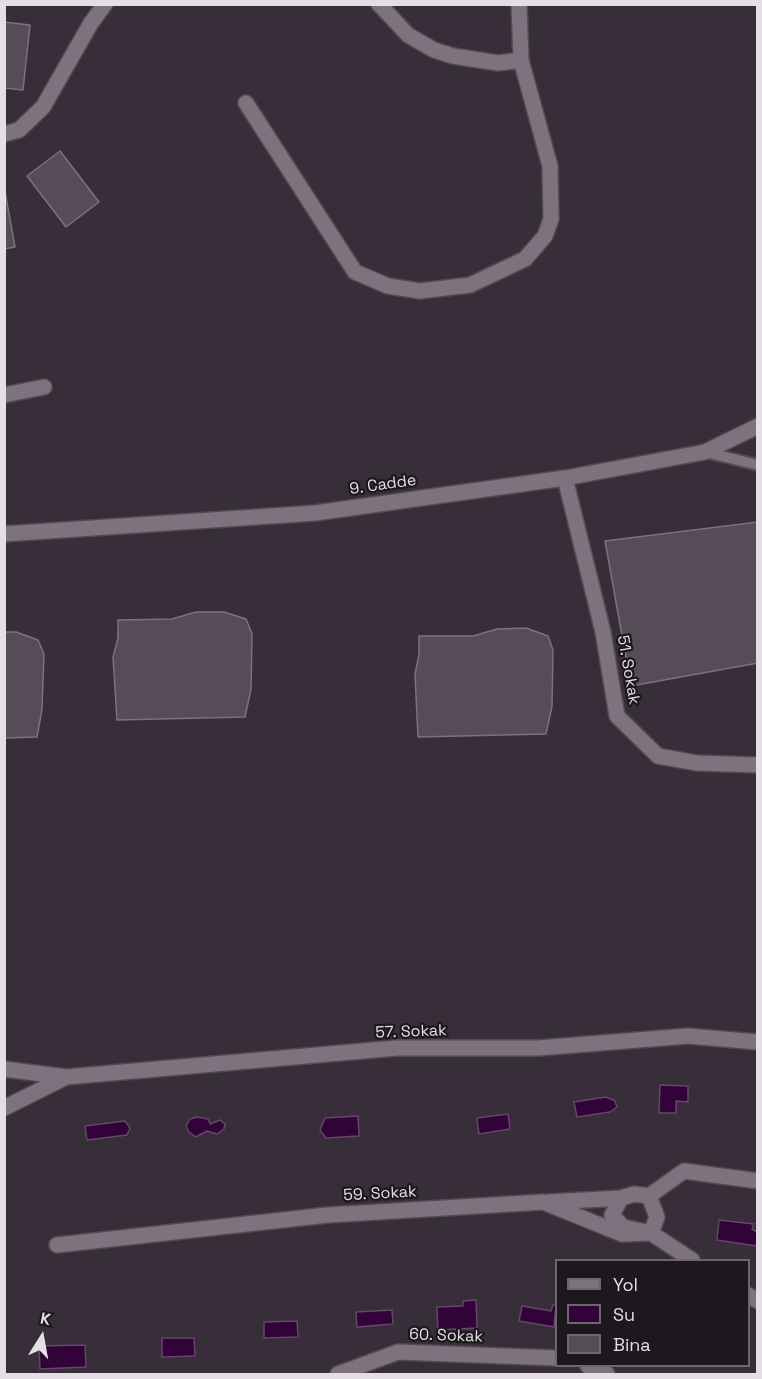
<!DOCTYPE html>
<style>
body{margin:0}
#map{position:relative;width:762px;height:1379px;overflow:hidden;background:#372e39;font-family:"Space Grotesk",sans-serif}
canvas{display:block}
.frame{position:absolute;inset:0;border:6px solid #e4dee5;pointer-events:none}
.legend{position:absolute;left:555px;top:1259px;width:195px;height:108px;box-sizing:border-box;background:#1c181d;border:2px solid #6c676d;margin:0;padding:8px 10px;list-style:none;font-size:18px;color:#e4dee5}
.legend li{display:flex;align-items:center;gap:12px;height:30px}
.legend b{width:30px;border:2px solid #6c676d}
.north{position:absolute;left:12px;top:1307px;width:60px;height:60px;-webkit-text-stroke:4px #1c181d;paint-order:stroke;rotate:11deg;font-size:16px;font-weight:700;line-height:24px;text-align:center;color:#e4dee5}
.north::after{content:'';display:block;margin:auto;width:21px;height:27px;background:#e4dee5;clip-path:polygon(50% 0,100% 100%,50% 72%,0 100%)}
</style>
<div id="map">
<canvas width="762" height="1379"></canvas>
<div class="frame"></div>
<ul class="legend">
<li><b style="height:8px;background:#7d727e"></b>Yol</li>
<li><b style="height:16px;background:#320338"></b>Su</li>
<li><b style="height:16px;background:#564c58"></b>Bina</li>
</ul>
<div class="north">K</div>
</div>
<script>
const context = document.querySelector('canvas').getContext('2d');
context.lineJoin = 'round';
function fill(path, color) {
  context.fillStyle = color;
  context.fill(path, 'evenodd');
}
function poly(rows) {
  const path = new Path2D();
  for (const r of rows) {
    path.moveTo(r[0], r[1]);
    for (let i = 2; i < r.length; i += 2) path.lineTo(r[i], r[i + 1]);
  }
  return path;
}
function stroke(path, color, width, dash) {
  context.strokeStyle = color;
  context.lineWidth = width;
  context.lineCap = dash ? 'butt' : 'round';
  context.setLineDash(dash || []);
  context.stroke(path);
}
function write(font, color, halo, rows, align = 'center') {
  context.font = font + ' "Space Grotesk",sans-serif';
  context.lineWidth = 4.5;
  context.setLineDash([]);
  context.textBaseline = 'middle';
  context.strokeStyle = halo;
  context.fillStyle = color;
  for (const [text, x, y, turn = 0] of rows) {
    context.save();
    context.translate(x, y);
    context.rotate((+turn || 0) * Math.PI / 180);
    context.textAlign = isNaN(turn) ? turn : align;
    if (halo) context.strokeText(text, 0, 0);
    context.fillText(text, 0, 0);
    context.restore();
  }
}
const water = poly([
 [660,1085,688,1086,688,1102,676,1101,676,1113,659,1113,660,1085],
 [606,1097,615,1101,617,1107,610,1112,577,1117,574,1102,606,1097],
 [508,1114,510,1129,479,1134,477,1118,508,1114],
 [358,1116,359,1136,326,1138,320,1130,325,1118,358,1116],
 [197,1117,208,1119,210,1124,220,1120,225,1124,224,1129,217,1134,207,1131,196,1137,189,1132,186,1126,190,1119,197,1117],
 [125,1121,130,1128,127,1135,87,1140,85,1126,125,1121],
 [719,1220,754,1224,752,1229,757,1232,757,1246,717,1240,719,1220],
 [476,1300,477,1328,438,1330,437,1307,463,1306,463,1301,476,1300],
 [553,1305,556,1305,554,1327,519,1321,522,1306,551,1311,553,1305],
 [392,1310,393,1324,357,1327,356,1312,392,1310],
 [297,1321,298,1337,264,1338,264,1322,297,1321],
 [162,1338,194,1338,195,1356,162,1357,162,1338],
 [85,1345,86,1367,40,1369,39,1346,85,1345]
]);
fill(water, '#320338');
stroke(water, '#67456c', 1.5);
const building = poly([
 [4,22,30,25,23,90,4,88,4,22],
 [60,151,99,202,66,227,27,176,60,151],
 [4,186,15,247,4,249,4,186],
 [758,522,758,663,631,686,605,541,758,522],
 [196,612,224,612,246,619,252,634,251,689,245,717,117,720,113,657,118,638,118,620,172,619,196,612],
 [526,628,548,636,553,650,552,706,546,734,418,737,415,674,419,655,419,636,473,636,497,629,526,628],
 [4,632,16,632,38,640,44,654,42,709,37,737,4,738,4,632]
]);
fill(building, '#564c58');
stroke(building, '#7c717e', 1.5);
const lane = poly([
 [705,452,758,465]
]);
const street = poly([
 [379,4,408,35,434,50,453,56,498,63,521,60],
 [246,103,355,272,388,286,420,291,470,285,525,259,545,236,551,219,550,166,521,60,519,4],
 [4,134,19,130,43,107,91,23,105,4],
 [4,395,44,387],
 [565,478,603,632,617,716,658,756,697,763,758,765],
 [4,534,315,513,565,478,705,452,758,426],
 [4,1069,66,1077,4,1108],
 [66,1077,397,1048,538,1048,688,1036,758,1042],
 [634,1194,649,1196,657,1217,651,1233,623,1227,612,1215,621,1198,634,1194],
 [649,1196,684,1171,758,1181],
 [549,1202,621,1198],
 [57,1245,328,1215,543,1202,622,1234,651,1233,692,1260],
 [748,1295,758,1301],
 [588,1366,607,1374],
 [338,1374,398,1352,556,1358]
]);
stroke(lane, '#524a53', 14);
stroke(street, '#524a53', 18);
stroke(lane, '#7d727e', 10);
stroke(street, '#7d727e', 15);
write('16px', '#e4dee5', '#1c181d', [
 ["9. Cadde",383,485,-8],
 ["51. Sokak",628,670,80],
 ["57. Sokak",411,1032,-2],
 ["59. Sokak",380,1194,-3],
 ["60. Sokak",446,1336,2]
]);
</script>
